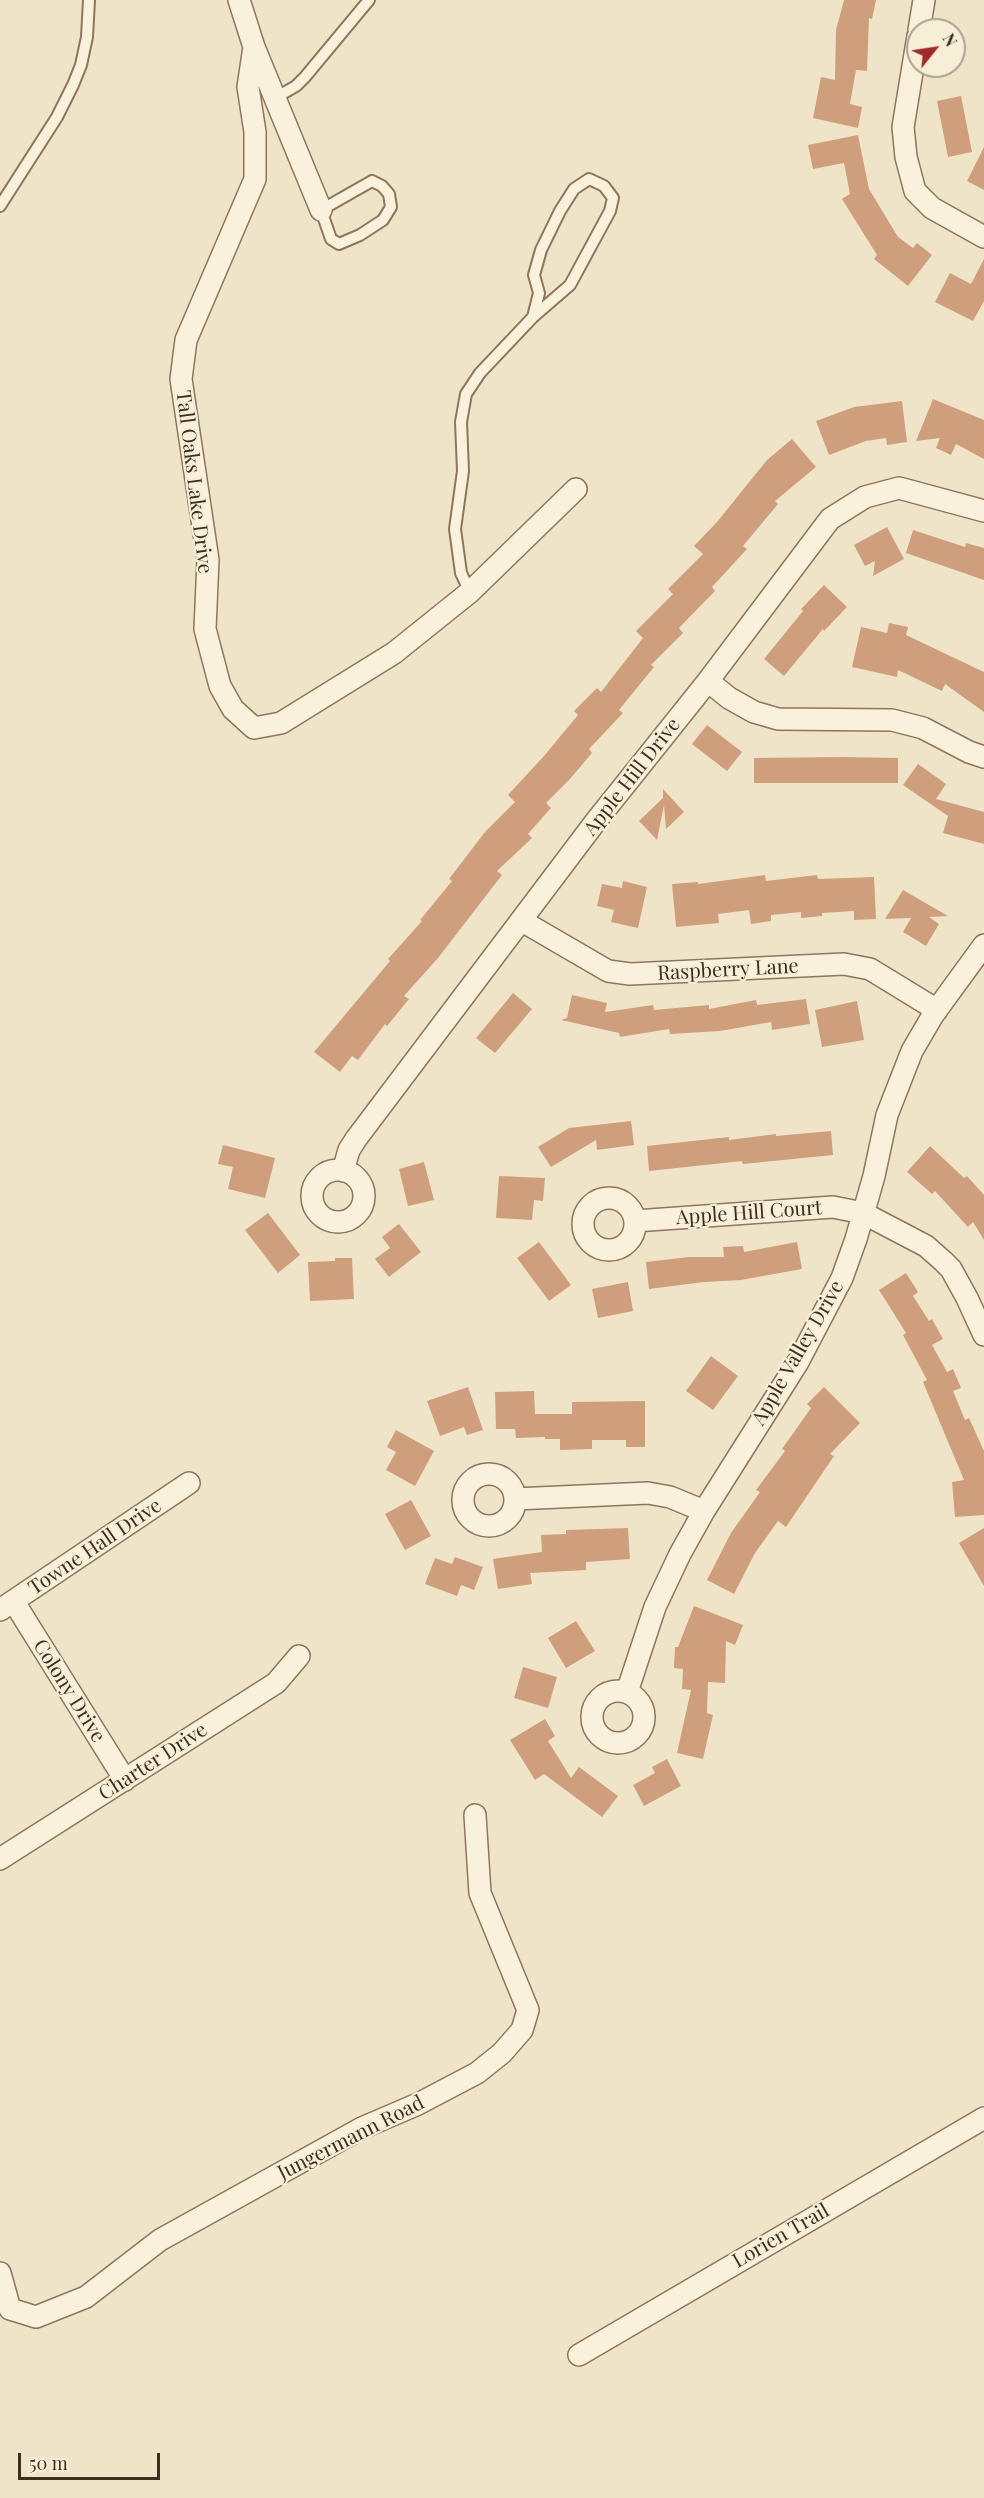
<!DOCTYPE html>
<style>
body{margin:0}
#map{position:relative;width:984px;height:2498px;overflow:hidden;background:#f0e4c8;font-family:"Playfair Display",serif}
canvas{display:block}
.north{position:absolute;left:906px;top:18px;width:60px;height:60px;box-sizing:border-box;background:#f7eed8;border:2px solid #ada18e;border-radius:50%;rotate:60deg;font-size:16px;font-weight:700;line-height:24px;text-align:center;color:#3d2e20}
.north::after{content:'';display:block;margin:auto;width:21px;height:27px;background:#9e2a2b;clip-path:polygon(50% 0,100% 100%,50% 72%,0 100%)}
.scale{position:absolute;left:18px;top:2453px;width:142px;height:27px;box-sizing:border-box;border:3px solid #3d2e20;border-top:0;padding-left:8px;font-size:18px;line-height:21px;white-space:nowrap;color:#3d2e20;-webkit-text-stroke:4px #f7eed8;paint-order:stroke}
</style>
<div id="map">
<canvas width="984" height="2498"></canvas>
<div class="north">N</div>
<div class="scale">50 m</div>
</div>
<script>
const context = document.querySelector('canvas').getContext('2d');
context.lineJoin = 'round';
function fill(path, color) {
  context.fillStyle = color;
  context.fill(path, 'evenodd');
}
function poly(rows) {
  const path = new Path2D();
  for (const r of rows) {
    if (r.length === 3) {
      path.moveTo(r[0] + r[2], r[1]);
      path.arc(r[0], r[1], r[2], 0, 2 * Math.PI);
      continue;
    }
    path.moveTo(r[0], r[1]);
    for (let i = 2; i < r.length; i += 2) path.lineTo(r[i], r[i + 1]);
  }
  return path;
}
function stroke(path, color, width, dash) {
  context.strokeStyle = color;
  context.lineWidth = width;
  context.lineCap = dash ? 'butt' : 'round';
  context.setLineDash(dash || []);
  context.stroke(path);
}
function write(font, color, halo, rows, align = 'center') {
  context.font = font + ' "Playfair Display",serif';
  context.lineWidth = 4.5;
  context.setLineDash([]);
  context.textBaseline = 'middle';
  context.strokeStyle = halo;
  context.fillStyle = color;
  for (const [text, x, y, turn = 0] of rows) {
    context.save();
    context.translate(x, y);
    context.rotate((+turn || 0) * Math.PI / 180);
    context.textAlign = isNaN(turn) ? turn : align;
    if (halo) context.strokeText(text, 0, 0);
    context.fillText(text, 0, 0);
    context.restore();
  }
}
fill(poly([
 [844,0,876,0,872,19,869,18,867,71,856,70,850,104,862,107,858,128,813,118,821,77,835,80,836,30],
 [961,96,972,152,948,157,937,101],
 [858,135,869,189,898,237,913,248,917,243,932,255,908,286,874,259,877,255,842,199,850,194,844,163,813,169,808,145],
 [984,147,984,190,967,181],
 [984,259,984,301,973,321,935,302,950,273,971,284],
 [933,399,984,420,984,459,956,444,951,455,936,448,940,438,916,441],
 [902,401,907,442,887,445,886,438,866,441,829,455,816,421,854,407],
 [792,439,816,467,775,501,778,504,743,546,747,549,712,587,715,591,679,628,683,633,651,665,654,667,619,710,623,713,589,749,592,753,570,779,546,803,551,808,528,834,532,838,497,871,502,875,438,958,404,996,409,999,387,1026,385,1024,358,1060,352,1056,340,1072,314,1052,390,961,388,959,422,921,420,920,452,881,449,879,485,832,515,802,508,795,544,756,578,715,574,711,597,688,601,692,643,638,636,631,673,594,668,589,703,554,694,546,717,522,767,460],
 [887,527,904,559,873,576,875,561,865,566,854,545],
 [913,530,965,547,966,543,984,548,984,580,906,553],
 [824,585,847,607,824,631,823,629,784,676,764,659,803,611,801,609],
 [889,623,908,627,906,635,984,672,984,712,945,684,942,691,898,670,897,677,852,667,861,627,887,633],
 [707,725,742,752,727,771,692,744],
 [842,757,898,758,898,783,754,783,754,758],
 [918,764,946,784,936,799,984,812,984,844,943,833,948,816,903,785],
 [663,789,684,812,666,829,664,805,657,840,639,821,663,798],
 [765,875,766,881,817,875,818,879,874,877,876,919,854,920,854,911,822,913,822,916,801,918,801,912,771,915,771,921,751,924,749,910,718,914,719,923,676,927,672,884,698,882,698,884],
 [623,881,647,887,638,928,611,922,614,910,597,906,602,884,622,888],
 [903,890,948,916,929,917,939,924,926,946,903,932,911,918,885,919],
 [513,993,532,1009,495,1053,476,1038],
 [572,995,607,1003,605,1012,653,1005,654,1010,709,1005,709,1009,756,1000,757,1005,806,999,810,1024,772,1030,771,1022,720,1031,670,1034,669,1029,620,1037,619,1033,561,1020,567,1018],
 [857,1001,864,1040,822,1047,815,1010],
 [631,1121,634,1145,597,1150,596,1140,551,1167,538,1147,569,1128],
 [831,1131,833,1155,743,1164,742,1161,649,1171,647,1146,729,1137,729,1140,776,1134,776,1136],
 [223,1145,275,1158,265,1198,228,1189,233,1167,218,1164],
 [930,1146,964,1178,967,1176,984,1195,984,1240,973,1222,968,1227,935,1191,932,1194,907,1172],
 [424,1162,434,1200,408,1206,399,1169],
 [499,1176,545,1178,543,1201,534,1200,532,1220,496,1218],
 [268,1213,300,1255,278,1273,245,1230],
 [399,1224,421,1252,389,1277,375,1259,390,1248,382,1237],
 [539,1242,571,1285,549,1301,517,1258],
 [797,1242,802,1269,741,1280,704,1282,649,1289,646,1262,689,1257,724,1257,723,1247,743,1246,744,1252],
 [335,1258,352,1258,354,1299,310,1301,308,1262,335,1261],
 [906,1273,918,1292,913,1296,929,1321,932,1319,943,1339,932,1345,947,1372,953,1369,961,1388,953,1391,965,1420,969,1418,984,1451,984,1515,955,1517,952,1482,964,1480,923,1382,927,1380,903,1335,906,1333,879,1290],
 [628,1282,633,1311,598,1318,592,1289],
 [711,1356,738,1376,713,1410,686,1391],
 [468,1387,483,1430,467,1435,464,1427,440,1436,427,1401],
 [824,1387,860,1423,830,1454,834,1456,786,1527,778,1521,755,1553,734,1594,707,1580,731,1533,760,1492,756,1490,785,1451,782,1449,811,1408,807,1404],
 [534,1391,535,1414,572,1414,572,1402,645,1401,645,1447,626,1447,626,1440,592,1440,592,1449,560,1450,560,1439,545,1439,545,1437,516,1438,515,1429,496,1429,495,1392],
 [396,1430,434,1451,415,1486,386,1470,396,1452,387,1447],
 [411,1500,431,1536,405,1550,385,1514],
 [628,1528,630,1559,586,1562,586,1570,530,1573,532,1584,498,1589,493,1559,542,1552,541,1535,566,1534,566,1530],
 [984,1528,984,1586,959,1543],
 [455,1557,483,1567,474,1590,461,1585,457,1596,425,1584,435,1558,452,1564],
 [694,1606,743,1625,735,1645,726,1641,725,1683,708,1682,707,1713,713,1715,703,1759,677,1753,691,1690,682,1689,683,1669,674,1668,675,1647,678,1647],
 [576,1621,595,1651,566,1668,548,1638],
 [523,1667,557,1677,548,1708,514,1698],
 [545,1719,555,1736,548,1741,571,1778,579,1767,618,1796,602,1817,544,1774,535,1780,510,1740],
 [667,1759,681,1786,644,1806,633,1785,655,1773,652,1767]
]), '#cf9f7d');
const lane = poly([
 [275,98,296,86,305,77,369,0],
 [372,181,382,186,389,194,391,207,383,220,360,235,339,244,331,239,321,210,372,181],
 [0,206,57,117,73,85,81,65,87,37,89,0],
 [470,592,461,573,455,529,463,471,461,422,466,394,480,373,533,317,539,293,534,275,541,250,560,211,574,189,589,179,604,186,613,198,610,211,570,285,533,317]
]);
const street = poly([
 [239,0,254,47,248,87,255,132,255,179,186,340,181,379,208,560,205,629,220,686,233,709,254,728,281,723,394,653,470,592,576,489],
 [919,30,924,0],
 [918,36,903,127,906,157,915,191,932,208,984,237],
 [254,47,321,210],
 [708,681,729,698,754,712,778,719,892,720,923,728,969,752,984,757],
 [522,921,608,971,630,974,844,964,870,969,937,1010],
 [338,1196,26],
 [343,1171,349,1150,356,1139,596,821,708,681,830,519,865,497,899,488,984,511],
 [609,1224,26],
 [635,1221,833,1207,863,1213,926,1246,943,1261,951,1269,967,1298,984,1335],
 [489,1500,26],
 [515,1499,648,1493,670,1497,704,1511],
 [14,1602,125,1780],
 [0,1610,189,1483],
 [618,1717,26],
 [627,1692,655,1607,680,1554,704,1511,798,1362,842,1278,856,1239,874,1176,887,1115,912,1051,933,1015,984,945],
 [0,1859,276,1683,299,1656],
 [0,2273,10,2309,36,2317,86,2297,160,2240,362,2128,418,2104,477,2073,502,2053,522,2030,528,2010,480,1893,475,1815],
 [579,2355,984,2118]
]);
stroke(lane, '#8d765c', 14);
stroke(street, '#8d765c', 24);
stroke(lane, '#faf1dc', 10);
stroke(street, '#faf1dc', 21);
write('20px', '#3d2e20', '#f7eed8', [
 ["Tall Oaks Lake Drive",194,482,83],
 ["Apple Hill Drive",632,777,-52],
 ["Raspberry Lane",728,970,-3],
 ["Apple Hill Court",749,1213,-4],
 ["Apple Valley Drive",798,1353,-60],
 ["Towne Hall Drive",95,1547,-34],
 ["Colony Drive",69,1691,58],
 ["Charter Drive",153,1762,-33],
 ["Jungermann Road",351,2138,-27],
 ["Lorien Trail",781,2236,-30]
]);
</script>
